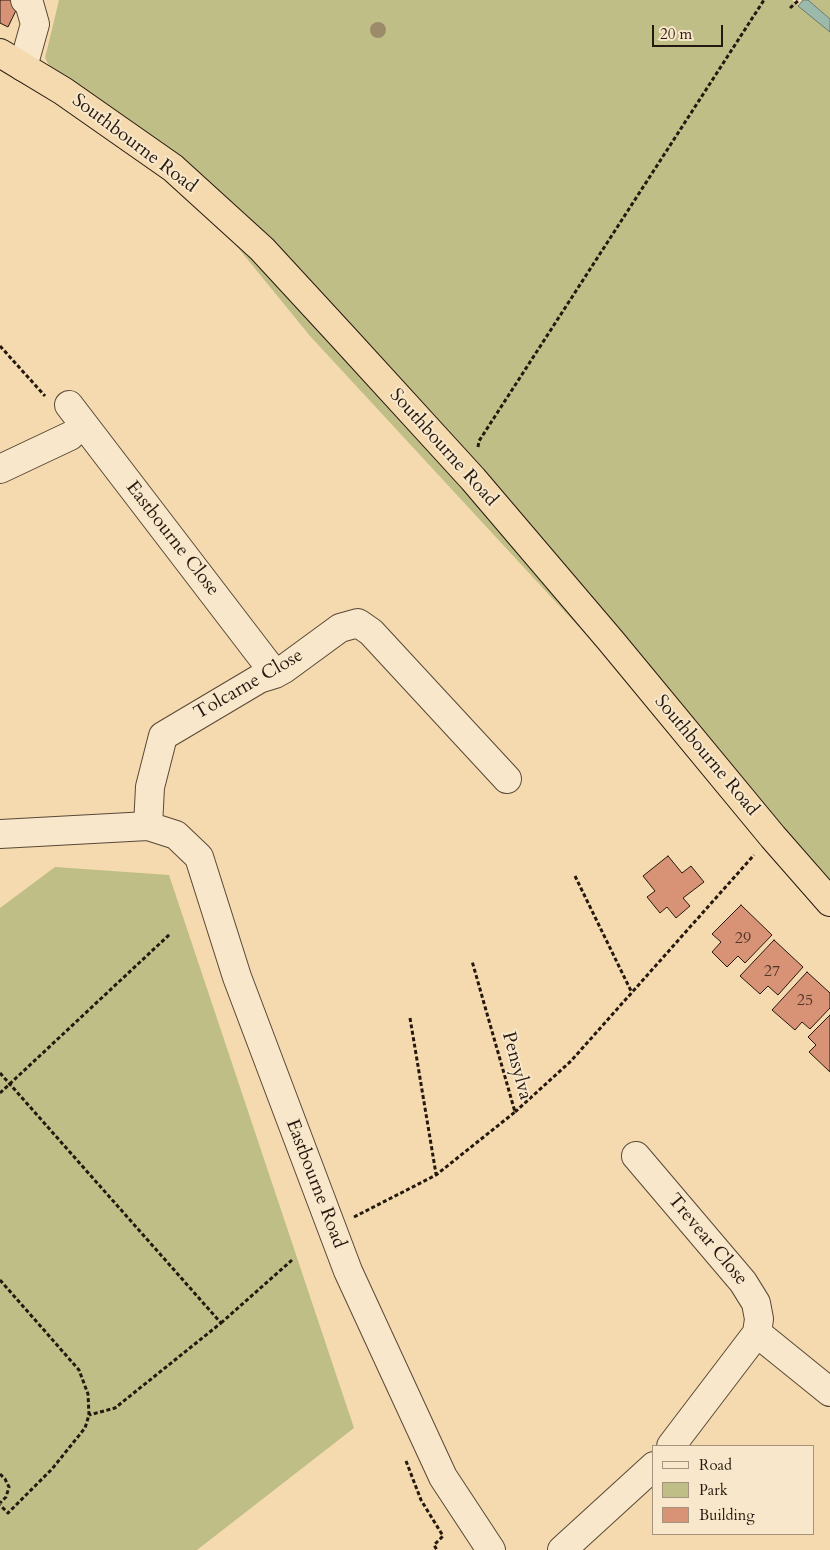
<!DOCTYPE html>
<style>
body{margin:0}
#map{position:relative;width:830px;height:1550px;overflow:hidden;background:#f4daae;font-family:Cardo,serif}
canvas{display:block}
.legend{position:absolute;left:652px;top:1445px;width:162px;height:90px;box-sizing:border-box;background:#f8e7ca;border:1px solid #a4947f;margin:0;padding:6px 9px;list-style:none;font-size:15px;color:#25180f}
.legend li{display:flex;align-items:center;gap:10px;height:25px}
.legend b{width:25px;border:1px solid #a4947f}
.scale{position:absolute;left:652px;top:25px;width:71px;height:22px;box-sizing:border-box;border:2px solid #25180f;border-top:0;padding-left:6px;font-size:15px;line-height:18px;white-space:nowrap;color:#25180f;-webkit-text-stroke:4px #f8e7ca;paint-order:stroke}
</style>
<div id="map">
<canvas width="830" height="1550"></canvas>
<ul class="legend">
<li><b style="height:6px;background:#f8e7ca"></b>Road</li>
<li><b style="height:14px;background:#c0be87"></b>Park</li>
<li><b style="height:14px;background:#d89376"></b>Building</li>
</ul>
<div class="scale">20 m</div>
</div>
<script>
const context = document.querySelector('canvas').getContext('2d');
context.lineJoin = 'round';
function fill(path, color) {
  context.fillStyle = color;
  context.fill(path, 'evenodd');
}
function poly(rows) {
  const path = new Path2D();
  for (const r of rows) {
    path.moveTo(r[0], r[1]);
    for (let i = 2; i < r.length; i += 2) path.lineTo(r[i], r[i + 1]);
  }
  return path;
}
function stroke(path, color, width, dash) {
  context.strokeStyle = color;
  context.lineWidth = width;
  context.lineCap = dash ? 'butt' : 'round';
  context.setLineDash(dash || []);
  context.stroke(path);
}
function write(font, color, halo, rows, align = 'center') {
  context.font = font + ' Cardo,serif';
  context.lineWidth = 4;
  context.setLineDash([]);
  context.textBaseline = 'middle';
  context.strokeStyle = halo;
  context.fillStyle = color;
  for (const [text, x, y, turn = 0] of rows) {
    context.save();
    context.translate(x, y);
    context.rotate((+turn || 0) * Math.PI / 180);
    context.textAlign = isNaN(turn) ? turn : align;
    if (halo) context.strokeText(text, 0, 0);
    context.fillText(text, 0, 0);
    context.restore();
  }
}
fill(poly([
 [59,0,792,0,830,32,830,902,773,837,310,336,173,168,63,91,45,58],
 [808,0,830,0,830,19,822,12],
 [55,867,169,875,354,1428,197,1550,0,1550,0,908]
]), '#c0be87');
const water = poly([
 [803,0,808,0,830,19,830,32,798,6,803,0]
]);
fill(water, '#9cbaac');
stroke(water, '#6c796d', 1);
const building = poly([
 [0,0,21,0,8,27,0,23,0,0],
 [668,856,682,873,691,866,704,882,683,898,690,906,676,918,667,907,660,913,647,897,655,891,643,876,668,856],
 [741,905,772,935,745,963,738,956,727,967,712,952,721,942,712,934,741,905],
 [774,940,803,967,778,995,768,986,760,994,740,976,774,940],
 [807,972,830,993,830,1008,810,1029,802,1022,795,1030,772,1010,807,972],
 [830,1015,830,1072,809,1052,816,1045,808,1037,830,1015]
]);
fill(building, '#d89376');
stroke(building, '#25180f', 1);
const minor = poly([
 [23,67,35,24,29,3,25,0],
 [69,405,275,674],
 [0,469,70,436],
 [148,826,150,787,163,736,259,679,275,674,284,669,340,628,358,623,371,632,507,779],
 [0,834,148,826,176,835,199,857,237,977,348,1271,443,1477,491,1550],
 [636,1156,743,1282,756,1303,759,1319,757,1333,671,1446],
 [757,1333,830,1392],
 [562,1550,654,1466]
]);
const highway = poly([
 [0,53,63,91,173,168,262,249,345,339,473,479,611,641,773,837,830,902]
]);
stroke(minor, '#594837', 30);
stroke(highway, '#25180f', 30);
stroke(poly([
 [790,8,799,0],
 [0,346,45,396],
 [478,447,479,441,764,0],
 [575,876,632,993],
 [410,1018,436,1174],
 [0,1073,221,1323,115,1408,89,1415],
 [0,1093,170,934],
 [515,1112,571,1061,754,855],
 [354,1217,436,1175,515,1112,472,961],
 [0,1280,79,1370,88,1394,89,1415,85,1428,52,1469,8,1513,0,1505],
 [221,1323,292,1260],
 [406,1461,421,1500,443,1536,434,1545,437,1550],
 [0,1474,5,1479,9,1487,6,1497,0,1503]
]), '#25180f', 3, [4, 2.5]);
stroke(minor, '#f8e7ca', 28);
stroke(highway, '#f4daae', 28);
context.fillStyle = '#9c8b6a';
for (const [x, y] of [
 [378,30]
]) {
  context.beginPath();
  context.arc(x, y, 8, 0, 2 * Math.PI);
  context.fill();
}
write('16px', '#523729', null, [
 ["29",743,939],
 ["27",772,972],
 ["25",805,1001]
]);
write('19px', '#25180f', '#f8e7ca', [
 ["Southbourne Road",134,144,37],
 ["Southbourne Road",443,448,48],
 ["Eastbourne Close",172,539,52],
 ["Tolcarne Close",249,685,-30],
 ["Southbourne Road",706,756,50],
 ["Pensylva",516,1066,75],
 ["Eastbourne Road",315,1184,69],
 ["Trevear Close",707,1240,50]
]);
</script>
